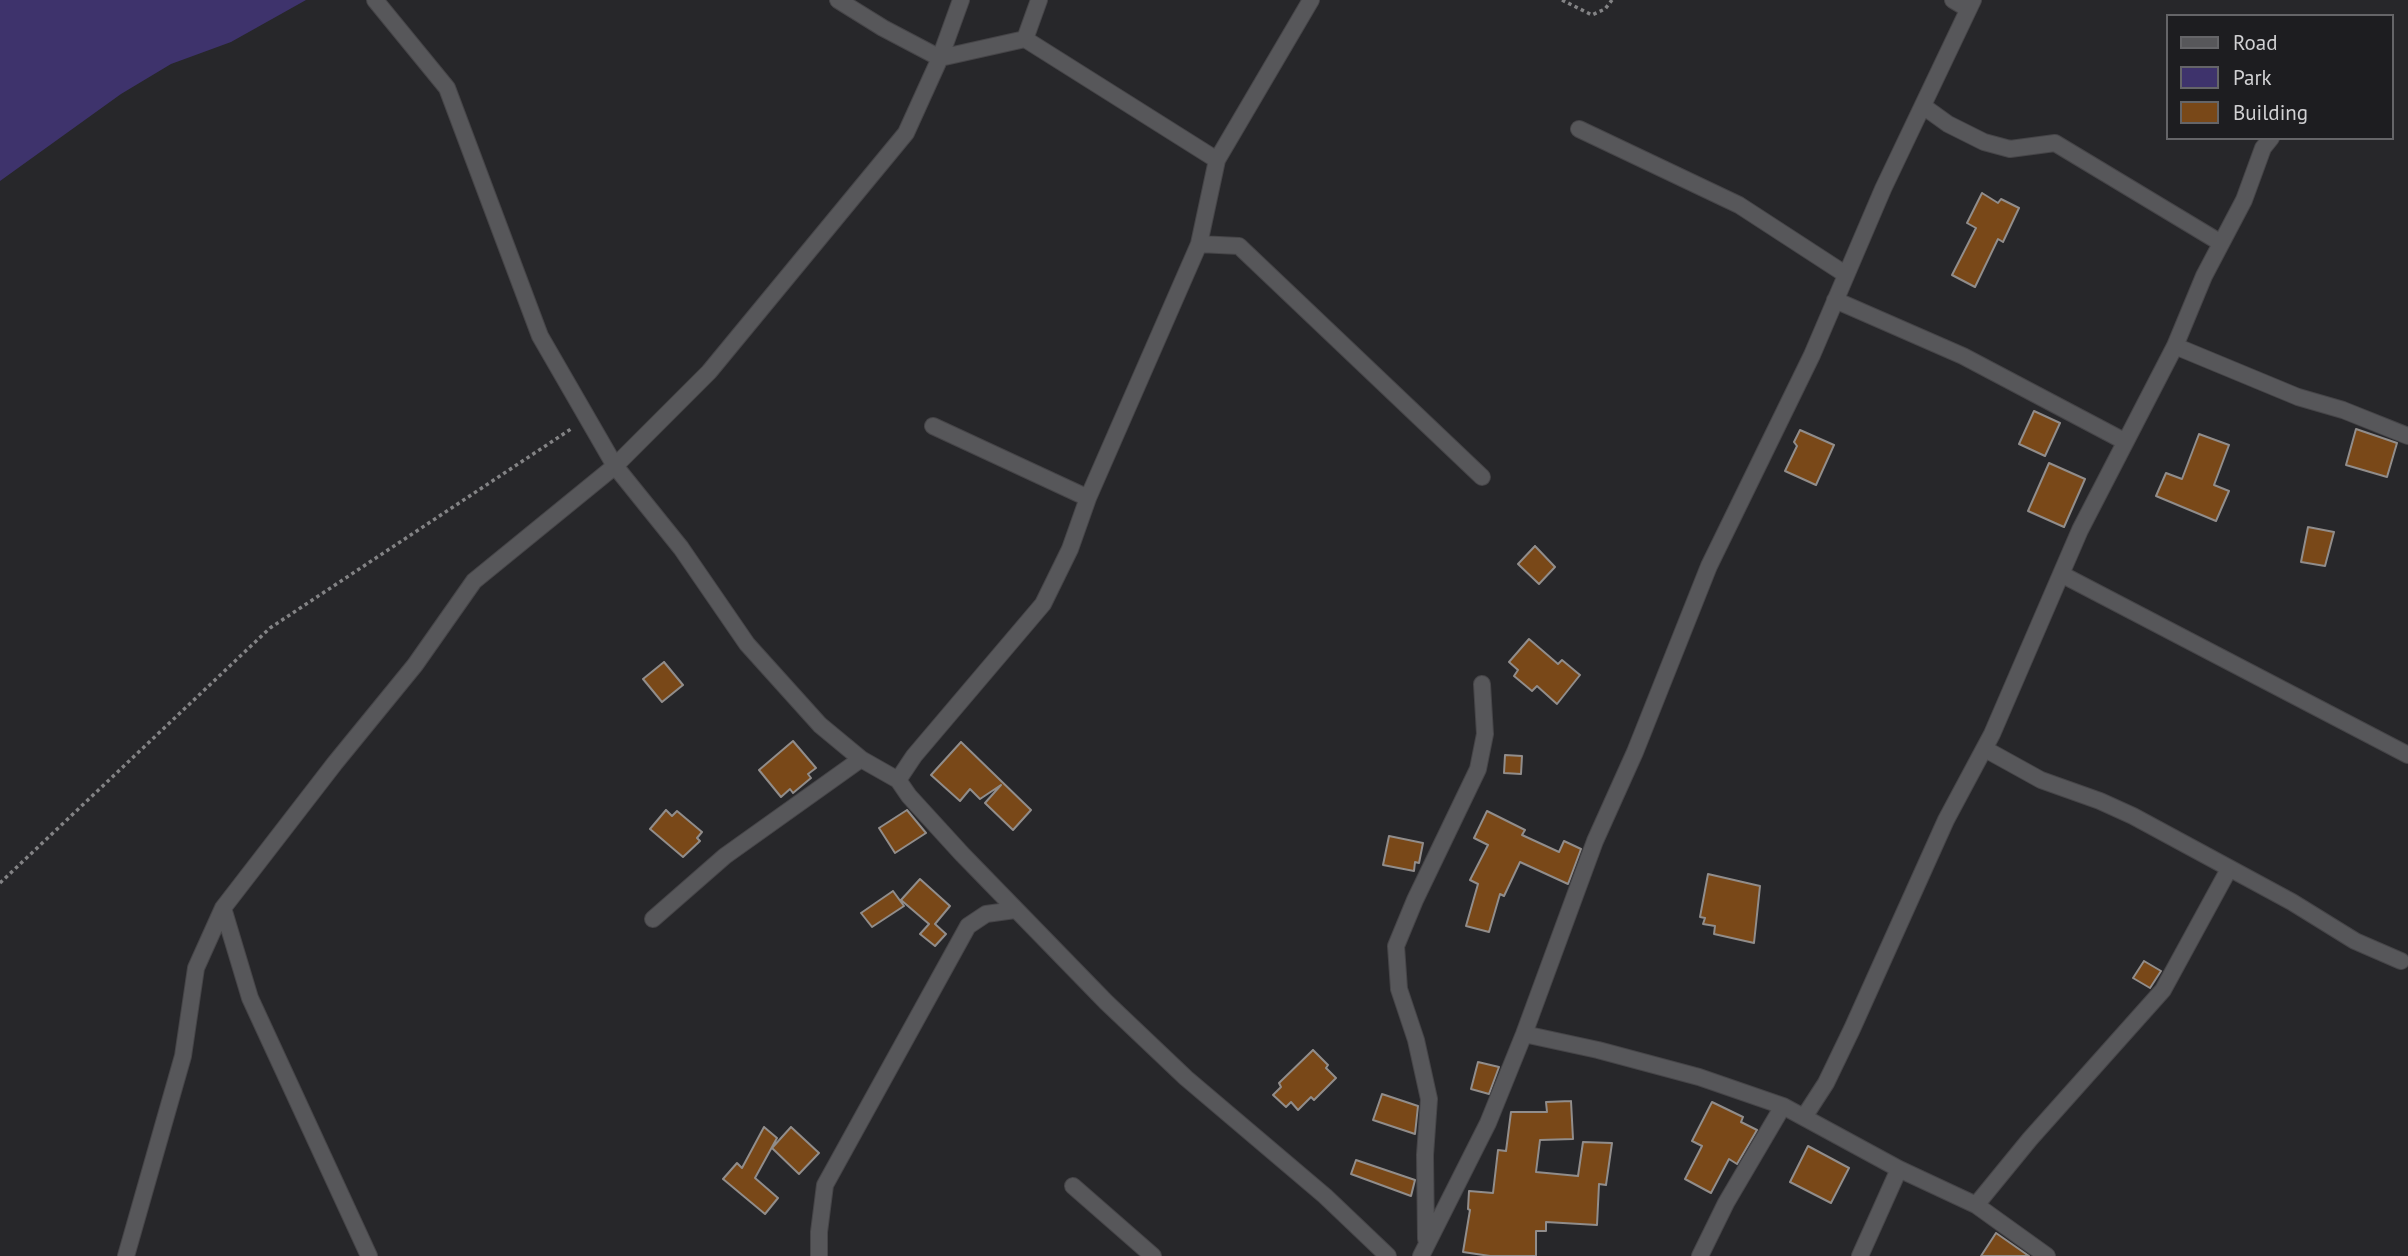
<!DOCTYPE html>
<style>
body{margin:0}
#map{position:relative;width:2408px;height:1256px;overflow:hidden;background:#27272a;font-family:"PT Sans",sans-serif}
canvas{display:block}
.legend{position:absolute;left:2166px;top:14px;width:228px;height:126px;box-sizing:border-box;background:#1d1d20;border:2px solid #656568;margin:0;padding:9px 12px;list-style:none;font-size:21px;color:#d1d1d3}
.legend li{display:flex;align-items:center;gap:14px;height:35px}
.legend b{width:35px;border:2px solid #656568}
</style>
<div id="map">
<canvas width="2408" height="1256"></canvas>
<ul class="legend">
<li><b style="height:9px;background:#57575a"></b>Road</li>
<li><b style="height:19px;background:#3e336c"></b>Park</li>
<li><b style="height:19px;background:#794818"></b>Building</li>
</ul>
</div>
<script>
const context = document.querySelector('canvas').getContext('2d');
context.lineJoin = 'round';
function fill(path, color) {
  context.fillStyle = color;
  context.fill(path, 'evenodd');
}
function poly(rows) {
  const path = new Path2D();
  for (const r of rows) {
    path.moveTo(r[0], r[1]);
    for (let i = 2; i < r.length; i += 2) path.lineTo(r[i], r[i + 1]);
  }
  return path;
}
function stroke(path, color, width, dash) {
  context.strokeStyle = color;
  context.lineWidth = width;
  context.lineCap = dash ? 'butt' : 'round';
  context.setLineDash(dash || []);
  context.stroke(path);
}
fill(poly([
 [0,0,306,0,231,42,171,64,121,94,0,181]
]), '#3e336c');
const building = poly([
 [1982,193,1998,203,2001,199,2019,208,2003,242,1998,239,1975,287,1952,275,1976,228,1967,223,1982,193],
 [2034,411,2060,423,2045,456,2019,444,2034,411],
 [2356,429,2397,443,2387,477,2346,465,2356,429],
 [1800,430,1834,445,1816,485,1785,471,1797,446,1794,442,1800,430],
 [2199,434,2229,445,2214,485,2229,491,2216,521,2156,496,2166,473,2182,479,2199,434],
 [2049,463,2085,479,2064,527,2028,511,2049,463],
 [2308,527,2334,532,2325,566,2301,562,2308,527],
 [1535,546,1555,567,1539,584,1518,564,1535,546],
 [1529,639,1558,664,1562,660,1580,675,1557,704,1537,686,1532,691,1514,676,1518,670,1509,662,1529,639],
 [664,662,683,685,662,702,643,679,664,662],
 [793,741,816,768,808,774,811,778,793,793,790,789,781,797,759,770,793,741],
 [961,742,1031,810,1013,830,985,803,1001,785,980,799,970,789,960,801,931,775,961,742],
 [1505,755,1522,756,1521,774,1504,773,1505,755],
 [666,810,672,816,677,811,702,832,697,838,700,841,683,857,650,829,666,810],
 [907,810,926,833,895,853,879,828,907,810],
 [1487,811,1525,830,1522,835,1559,852,1564,841,1581,849,1568,884,1520,862,1504,896,1500,894,1489,932,1466,926,1478,884,1470,880,1488,845,1474,838,1487,811],
 [1389,836,1423,843,1419,863,1415,862,1414,871,1383,865,1389,836],
 [1708,874,1760,886,1754,943,1714,934,1715,926,1703,924,1705,918,1700,917,1708,874],
 [920,879,950,906,935,924,946,934,935,946,920,934,929,924,901,900,920,879],
 [893,891,904,906,872,927,861,913,893,891],
 [2144,961,2161,971,2150,988,2133,978,2144,961],
 [1313,1050,1328,1065,1326,1068,1336,1078,1314,1100,1311,1097,1298,1110,1291,1102,1286,1107,1273,1095,1281,1087,1279,1083,1313,1050],
 [1478,1062,1499,1067,1489,1094,1471,1089,1478,1062],
 [1382,1094,1418,1106,1415,1134,1373,1120,1382,1094],
 [1571,1101,1573,1139,1540,1140,1536,1172,1578,1176,1583,1142,1612,1143,1606,1185,1599,1184,1597,1225,1546,1222,1546,1231,1536,1231,1536,1256,1490,1256,1463,1252,1470,1210,1468,1209,1469,1191,1493,1193,1498,1150,1506,1151,1511,1112,1547,1112,1546,1102,1571,1101],
 [1712,1102,1743,1117,1741,1122,1757,1130,1737,1164,1729,1159,1711,1193,1685,1179,1702,1146,1692,1141,1712,1102],
 [764,1127,777,1138,755,1178,778,1198,765,1214,723,1179,737,1163,742,1168,764,1127],
 [791,1127,819,1153,799,1174,772,1148,791,1127],
 [1808,1146,1849,1168,1831,1203,1790,1182,1808,1146],
 [1356,1160,1415,1180,1411,1196,1351,1174,1356,1160],
 [1996,1233,2029,1256,1981,1256,1996,1233]
]);
fill(building, '#794818');
stroke(building, '#918d8b', 2);
const minor = poly([
 [375,0,447,88,540,336,615,466,681,548,747,644,820,725,861,759,898,780,909,796,962,854,1106,1002,1186,1078,1325,1196,1388,1256],
 [838,0,883,28,940,58,1025,39,1217,160],
 [1953,0,1968,9],
 [1025,39,1039,0],
 [1923,106,1948,124,1984,142,2010,149,2055,143,2221,243],
 [1579,129,1739,205,1845,274],
 [1199,244,1239,246,1482,477],
 [1835,300,1963,356,2124,441],
 [2175,346,2298,397,2343,410,2408,436],
 [933,426,1088,498],
 [2061,574,2408,755],
 [1985,749,2041,780,2100,801,2133,816,2292,902,2355,941,2401,961],
 [898,780,914,756,1043,604,1070,549,1088,498,1199,244,1217,160,1311,0],
 [223,908,250,998,369,1256],
 [653,919,725,856,861,759],
 [1524,1034,1598,1050,1699,1077,1783,1106,1899,1169,1976,1205,2047,1256],
 [1804,1117,1826,1083,1852,1029,1946,820,1992,734,2080,530,2175,346,2204,276,2244,200,2263,148,2271,138],
 [1073,1186,1153,1256],
 [1976,1205,2030,1139,2163,990,2229,869],
 [1426,1239,1425,1155,1429,1099,1416,1040,1399,989,1396,946,1415,900,1478,769,1485,734,1482,684],
 [126,1256,183,1056,196,968,223,908,335,763,415,665,474,581,615,466,709,372,906,133,940,58,961,0],
 [819,1256,819,1232,825,1185,968,926,986,914,1015,910],
 [1421,1256,1488,1123,1524,1034,1595,841,1635,752,1709,566,1812,355,1883,189,1973,0],
 [1700,1256,1726,1203,1783,1106],
 [1860,1256,1899,1169]
]);
stroke(minor, '#464548', 18);
stroke(poly([
 [1562,0,1592,15,1605,9,1612,0],
 [0,883,270,628,571,429]
]), '#838385', 3.5, [3.5, 3.5]);
stroke(minor, '#57575a', 16);
</script>
